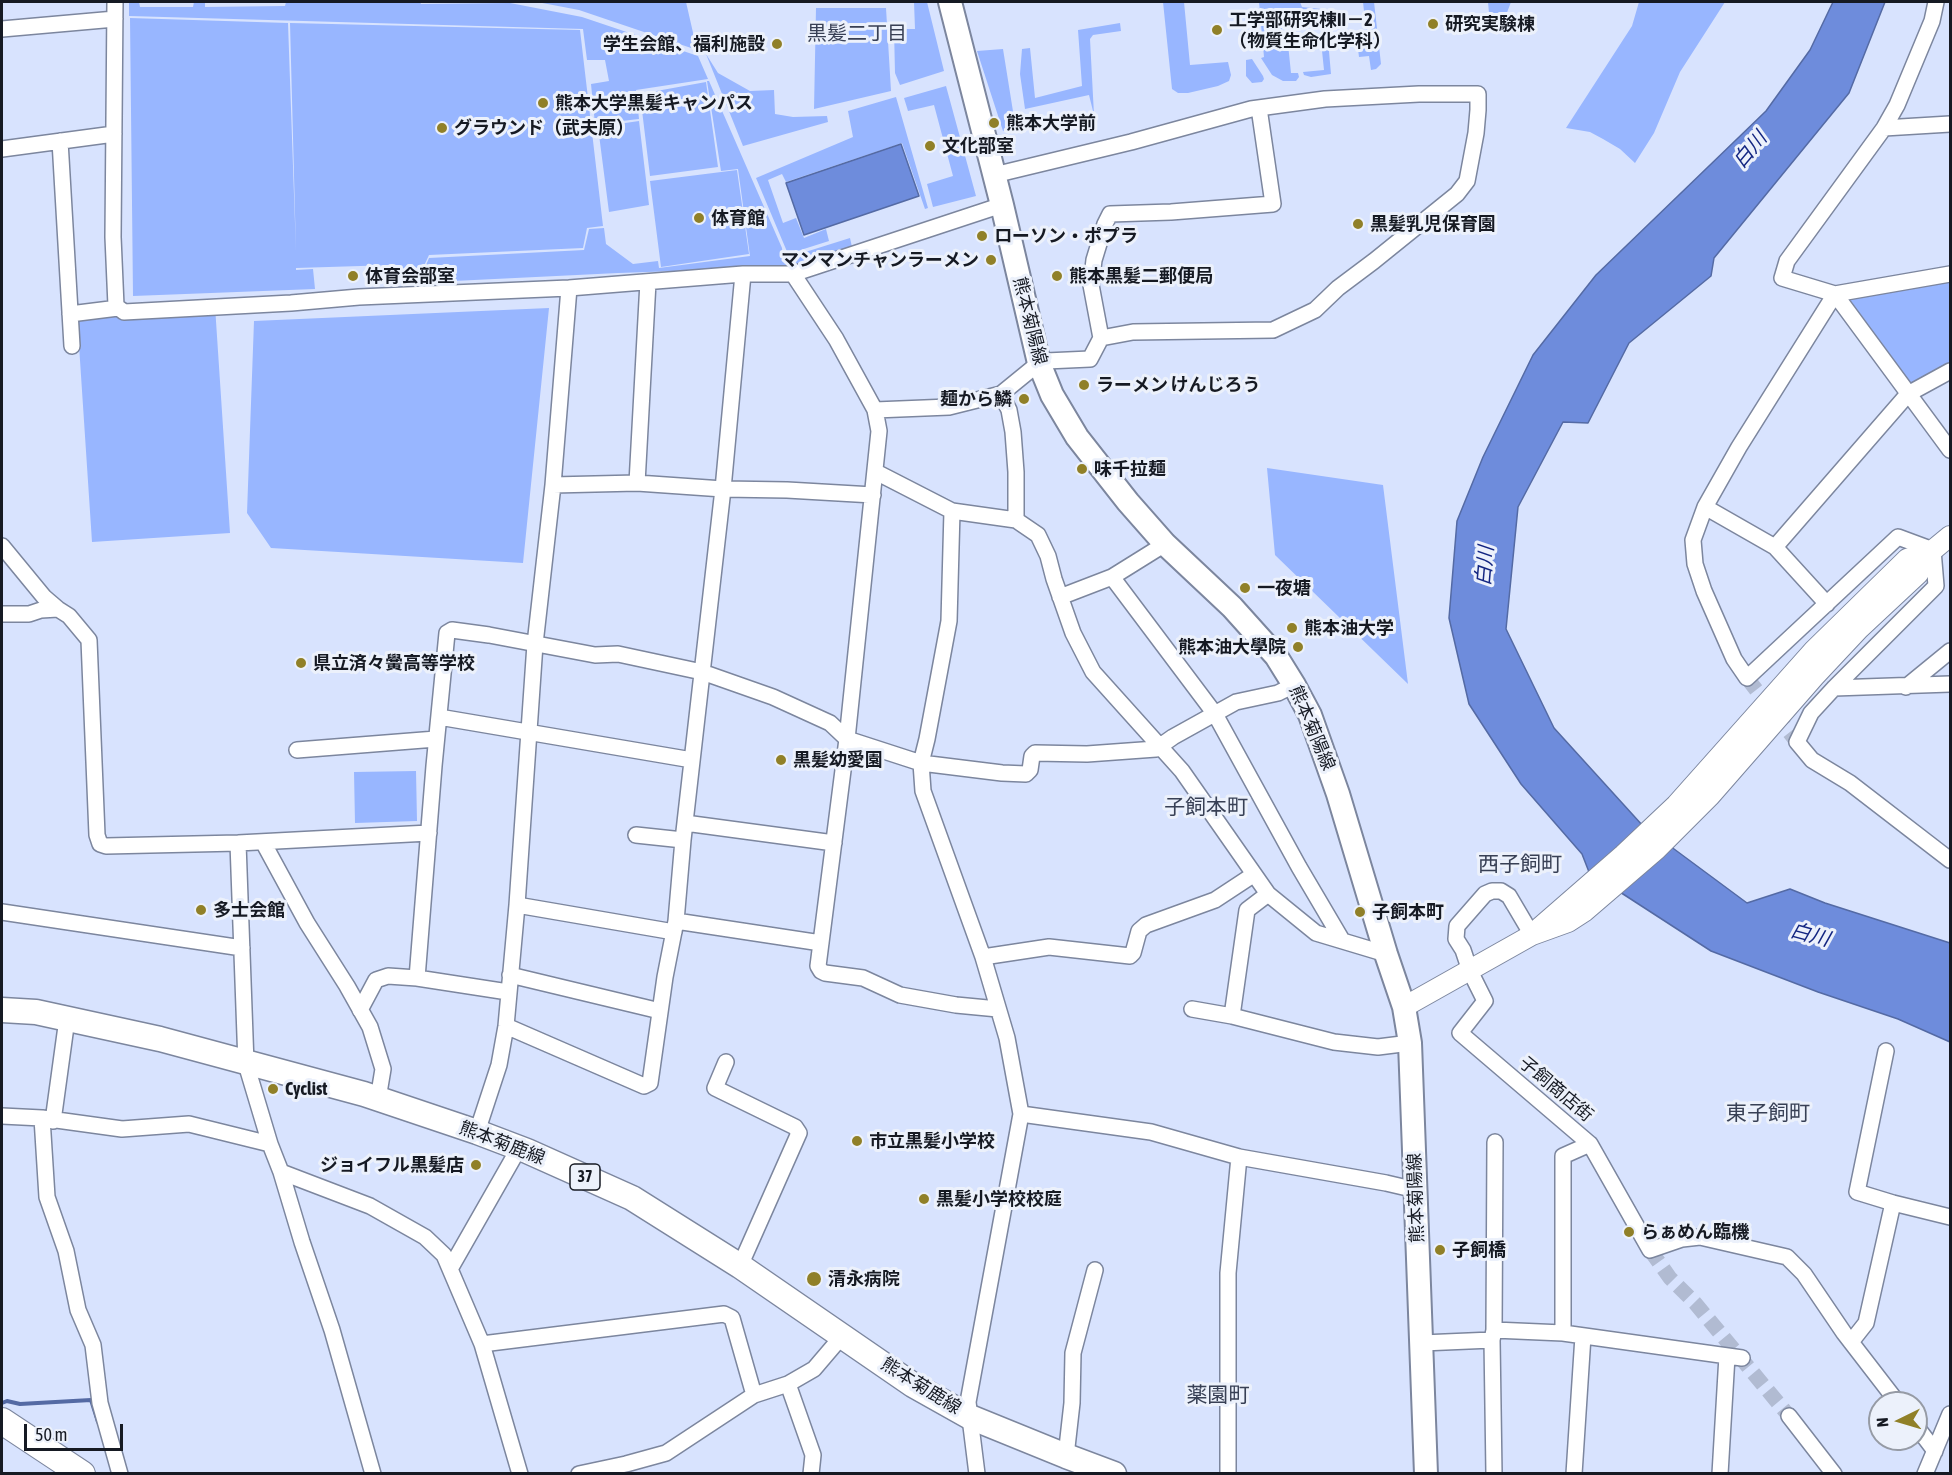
<!DOCTYPE html>
<meta charset="utf-8">
<style>
body{margin:0}
#map{position:relative;width:1952px;height:1475px;overflow:hidden;background:#d8e3fe;font-family:"Asap Condensed",sans-serif}
canvas{display:block}
.frame{position:absolute;inset:0;border:3px solid #161a23;pointer-events:none}
.north{position:absolute;left:1868px;top:1391px;width:60px;height:60px;box-sizing:border-box;background:#ecf1fb;border:2px solid #969ba5;border-radius:50%;rotate:265deg;font-size:16px;font-weight:700;line-height:24px;text-align:center;color:#161a23}
.north::after{content:'';display:block;margin:auto;width:21px;height:27px;background:#908028;clip-path:polygon(50% 0,100% 100%,50% 72%,0 100%)}
.scale{position:absolute;left:24px;top:1424px;width:99px;height:27px;box-sizing:border-box;border:3px solid #161a23;border-top:0;padding-left:8px;font-size:18px;line-height:21px;white-space:nowrap;color:#161a23;-webkit-text-stroke:4px #ecf1fb;paint-order:stroke}
</style>
<div id="map">
<canvas width="1952" height="1475"></canvas>
<div class="frame"></div>
<div class="north">N</div>
<div class="scale">50 m</div>
</div>
<script>
const context = document.querySelector('canvas').getContext('2d');
context.lineJoin = 'round';
function fill(path, color) {
  context.fillStyle = color;
  context.fill(path, 'evenodd');
}
function poly(rows) {
  const path = new Path2D();
  for (const r of rows) {
    path.moveTo(r[0], r[1]);
    for (let i = 2; i < r.length; i += 2) path.lineTo(r[i], r[i + 1]);
  }
  return path;
}
function stroke(path, color, width, dash) {
  context.strokeStyle = color;
  context.lineWidth = width;
  context.lineCap = dash ? 'butt' : 'round';
  context.setLineDash(dash || []);
  context.stroke(path);
}
function write(font, color, halo, rows, align = 'center') {
  context.font = font + ' "Asap Condensed","Noto Sans JP",sans-serif';
  context.lineWidth = 6;
  context.setLineDash([]);
  context.textBaseline = 'middle';
  context.strokeStyle = halo;
  context.fillStyle = color;
  for (const [text, x, y, turn = 0] of rows) {
    context.save();
    context.translate(x, y);
    context.rotate((+turn || 0) * Math.PI / 180);
    context.textAlign = isNaN(turn) ? turn : align;
    if (halo) context.strokeText(text, 0, 0);
    context.fillText(text, 0, 0);
    context.restore();
  }
}
fill(poly([
 [129,2,139,2,140,7,193,7,194,2,205,2,205,7,285,6,286,2,420,2,421,4,510,3,582,17,698,56,708,79,636,90,639,119,595,124,591,84,609,81,605,60,587,60,583,29,129,16],
 [537,2,686,2,697,50,579,10],
 [914,2,927,2,944,71,900,85,895,73,894,29,915,29],
 [1163,2,1184,2,1190,65,1228,62,1231,75,1229,81,1218,86,1188,93,1178,93,1172,89],
 [1259,2,1300,2,1302,7,1321,9,1326,18,1331,74,1311,77,1304,75,1303,72,1324,70,1321,41,1288,44,1291,73,1298,73,1299,77,1296,81,1283,81,1272,75,1261,58,1264,57],
 [1320,14,1322,38,1283,42,1281,18],
 [1363,2,1374,2,1381,64,1376,69,1371,70,1369,56,1359,57,1357,41,1367,39],
 [1488,2,1511,2,1503,23,1493,30,1478,32,1476,15,1489,13],
 [1639,2,1725,2,1680,72,1654,133,1635,163,1620,149,1603,139,1590,132,1566,128,1632,26],
 [816,8,886,8,891,91,814,109],
 [130,18,288,23,296,252,290,23,580,30,603,226,587,228,583,248,429,255,423,268,408,270,393,270,393,265,296,268,296,270,313,269,315,289,133,296],
 [1120,23,1121,31,1093,35,1090,39,1094,115,1089,95,1025,109,1020,74,1022,49,1030,48,1035,98,1082,86,1078,30],
 [1003,49,1016,130,1012,132,1003,131,977,51],
 [706,54,718,73,750,91,774,90,775,114,793,117,827,116,828,122,743,146],
 [1252,59,1263,76,1264,79,1262,82,1252,83,1246,76,1246,60],
 [707,81,709,81,782,248,783,259,850,238,852,247,791,267,618,273,392,284,393,273,424,270,429,258,584,250,589,229,604,228,606,244,633,264,658,261,659,268,750,256,738,169,721,171],
 [706,82,718,167,650,176,640,94],
 [946,86,976,196,933,207,927,184,953,176,934,105,908,111,904,98],
 [896,97,928,208,925,209,902,143,786,182,782,174,768,180,783,223,796,218,804,238,826,229,829,241,788,254,756,178,853,137,848,111],
 [639,121,649,205,609,212,598,127],
 [737,170,749,254,661,267,650,181],
 [1950,274,1950,371,1908,394,1835,294],
 [215,306,230,533,92,542,77,315],
 [549,308,523,563,271,548,247,513,254,321],
 [1267,468,1383,485,1408,684,1275,555],
 [416,771,417,821,355,823,354,772]
]), '#98b6ff');
const water = poly([
 [1833,2,1885,2,1849,93,1714,258,1711,276,1629,343,1588,423,1563,422,1518,507,1506,629,1554,728,1643,826,1747,903,1790,889,1825,903,1950,943,1950,1042,1898,1019,1818,992,1711,951,1589,872,1582,854,1521,784,1469,704,1449,618,1457,521,1483,457,1533,355,1596,275,1766,111,1810,50,1833,2],
 [901,144,919,196,804,235,786,183,901,144]
]);
fill(water, '#6e8cdc');
stroke(water, '#546aa4', 1.5);
stroke(poly([
 [2,1403,7,1401,20,1404,91,1400,98,1422]
]), '#546aa4', 4);
stroke(poly([
 [1747,678,1797,742],
 [1650,1250,1670,1278,1695,1303,1789,1416]
]), '#b1bbd2', 15, [15, 8]);
const minor = poly([
 [115,2,113,237,116,306,124,312,291,303,359,297,569,288,743,274,793,274,1002,205],
 [1936,2,1932,21,1897,105,1884,128,1787,261,1782,278,1835,294,1950,274],
 [2,29,115,19],
 [1884,128,1950,124],
 [60,141,72,346],
 [2,149,114,134],
 [793,274,836,339,875,410,879,431,847,739,818,966,821,971,825,973,863,978,900,995,956,1005,998,1009],
 [1835,294,1739,447,1705,507,1693,540,1695,564,1704,591,1734,659,1747,678,1898,537,1933,550,1936,586,1834,688,1811,713,1797,742,1812,760,1850,783,1950,860],
 [1835,294,1950,450],
 [70,314,118,308],
 [1101,338,1091,285,1094,260,1105,224,1110,214,1171,212,1273,204,1259,108],
 [1001,394,1009,410,1013,432,1016,472,1016,520],
 [875,410,949,407,1001,394,1039,363,1046,361,1090,359,1101,338,1133,332,1273,330,1315,310,1338,288,1374,261,1457,194,1467,181,1476,133,1478,110,1478,94,1419,94,1325,99,1251,109,1131,142,994,175],
 [876,472,952,511,1016,520,1038,535,1048,556,1054,579,1073,633,1093,672,1182,771,1268,894,1316,933,1386,954],
 [637,483,648,282],
 [553,485,637,483,723,489,787,490,873,495],
 [1705,507,1775,547,1827,604],
 [952,511,949,621,927,739,921,763,923,791,983,957,1007,1038,1021,1114,968,1402,977,1474],
 [2,546,44,597,58,609,69,616,89,640,97,835,100,844,106,846,238,843,429,833],
 [1775,547,1908,394,1950,371],
 [1112,577,1215,714,1299,867,1342,940],
 [1060,597,1112,577,1165,544],
 [2,614,29,614,41,610,58,609],
 [1906,687,1950,651],
 [1834,688,1950,684],
 [439,717,692,760],
 [297,750,436,739],
 [685,823,834,843],
 [636,835,683,840],
 [263,842,307,923,347,986,370,1027,383,1069,378,1099],
 [238,843,246,1064,270,1144,281,1172,302,1242,332,1330,373,1474],
 [517,905,674,932],
 [2,912,242,948],
 [676,921,821,943],
 [1532,935,1509,896,1501,891,1492,891,1485,894,1457,926,1456,939,1463,950,1470,971,1485,1001,1460,1033,1590,1144,1650,1250,1682,1239,1700,1237,1787,1257,1804,1274,1844,1333,1898,1403],
 [983,957,1049,947,1130,956,1133,953,1139,931,1146,925,1215,900,1253,875],
 [510,975,660,1011],
 [417,978,434,766,447,633,452,630,489,635,595,655,618,654,702,672,773,697,830,723,847,739,921,763,1002,773,1026,774,1030,770,1032,756,1035,753,1087,754,1156,749,1173,737,1236,702,1278,693,1294,685],
 [1192,1009,1232,1016,1334,1042,1378,1047,1410,1043],
 [360,1010,376,980,388,976,417,978,508,992],
 [1232,1016,1247,910,1268,894],
 [506,1026,644,1086,650,1083,665,977,676,921,683,840,723,489,743,274],
 [1886,1051,1857,1192,1893,1203,1950,1217],
 [726,1062,715,1088,795,1127,799,1133,740,1266],
 [1021,1114,1151,1132,1239,1157,1386,1183,1416,1190],
 [2,1116,42,1118,122,1129,189,1124,270,1144],
 [42,1118,47,1197,66,1251,78,1310,93,1345,100,1403,120,1474],
 [53,1121,67,1019],
 [477,1132,499,1065,506,1026,517,905,535,644,553,485,569,288],
 [281,1172,370,1206,425,1237,444,1255,482,1344,520,1474],
 [450,1269,519,1148],
 [1494,1330,1563,1333,1742,1358],
 [1563,1333,1563,1156,1590,1144],
 [1851,1342,1866,1323,1893,1203],
 [1422,1343,1492,1340],
 [482,1344,724,1314,732,1318,754,1395],
 [788,1384,813,1455,811,1474],
 [1789,1416,1834,1474],
 [1916,1426,1935,1451],
 [1066,1456,1072,1403,1073,1353,1095,1270],
 [579,1474,626,1464,666,1453,754,1395,788,1384,814,1369,843,1335],
 [1228,1474,1228,1273,1239,1157],
 [1494,1474,1492,1340,1494,1330,1495,1142],
 [1574,1474,1583,1336],
 [1720,1474,1727,1356],
 [1925,1474,1950,1414]
]);
const tertiary = poly([
 [1538,929,1623,855,1676,805,1814,650,1907,559,1933,550,1950,536],
 [1404,1007,1532,935,1568,922,1585,911,1656,850,1710,796,1814,677,1859,629,1918,574,1933,550]
]);
const secondary = poly([
 [950,2,1002,205,1039,363,1052,395,1077,437,1128,502,1165,544,1232,607,1276,656,1294,685,1310,715,1338,794,1386,954,1404,1007,1410,1043,1426,1474]
]);
const primary = poly([
 [2,1010,36,1012,160,1039,364,1094,477,1132,527,1151,632,1198,740,1266,913,1385,970,1417,1066,1456,1114,1474]
]);
const trunk = poly([
 [2,1421,82,1474]
]);
stroke(minor, '#7c869e', 18);
stroke(tertiary, '#7c869e', 22);
stroke(secondary, '#7c869e', 26);
stroke(primary, '#7c869e', 27);
stroke(trunk, '#7c869e', 28);
stroke(minor, '#fff', 15);
stroke(tertiary, '#fff', 20);
stroke(secondary, '#fff', 22);
stroke(primary, '#fff', 24);
stroke(trunk, '#fff', 26);
for (const [x, y, r, color] of [
 [1433,24,6,"#908028"],
 [1217,30,6,"#908028"],
 [777,44,6,"#908028"],
 [543,103,6,"#908028"],
 [994,123,6,"#908028"],
 [442,128,6,"#908028"],
 [930,146,6,"#908028"],
 [699,218,6,"#908028"],
 [1358,224,6,"#908028"],
 [982,236,6,"#908028"],
 [991,260,6,"#908028"],
 [353,276,6,"#908028"],
 [1057,276,6,"#908028"],
 [1084,385,6,"#908028"],
 [1024,399,6,"#908028"],
 [1082,469,6,"#908028"],
 [1245,588,6,"#908028"],
 [1292,628,6,"#908028"],
 [1298,647,6,"#908028"],
 [301,663,6,"#908028"],
 [781,760,6,"#908028"],
 [201,910,6,"#908028"],
 [1360,912,6,"#908028"],
 [273,1089,6,"#908028"],
 [857,1141,6,"#908028"],
 [476,1165,6,"#908028"],
 [924,1199,6,"#908028"],
 [1629,1232,6,"#908028"],
 [1440,1250,6,"#908028"],
 [814,1279,8,"#908028"]
]) {
  const dot = new Path2D();
  dot.arc(x, y, r, 0, 2 * Math.PI);
  context.fillStyle = color;
  context.fill(dot);
  stroke(dot, '#ecf1fb', 2);
}
for (const [x, y, w] of [
 [585,1177,30]
]) {
  const box = new Path2D();
  box.roundRect(x - w / 2, y - 13, w, 26, 4.5);
  context.fillStyle = '#ecf1fb';
  context.fill(box);
  stroke(box, '#161a23', 1.5);
}
write('bold 16px', '#161a23', null, [
 ["37",585,1177]
]);
write('bold 18px', '#161a23', '#ecf1fb', [
 ["工学部研究棟II－2",1229,20],
 ["（物質生命化学科）",1229,41],
 ["研究実験棟",1445,24],
 ["学生会館、福利施設",765,44,"right"],
 ["熊本大学黒髪キャンパス",555,103],
 ["熊本大学前",1006,123],
 ["グラウンド（武夫原）",454,128],
 ["文化部室",942,146],
 ["体育館",711,218],
 ["黒髪乳児保育園",1370,224],
 ["ローソン・ポプラ",994,236],
 ["マンマンチャンラーメン",979,260,"right"],
 ["体育会部室",365,276],
 ["熊本黒髪二郵便局",1069,276],
 ["ラーメン けんじろう",1096,385],
 ["麺から鱗",1012,399,"right"],
 ["味千拉麺",1094,469],
 ["一夜塘",1257,588],
 ["熊本油大学",1304,628],
 ["熊本油大學院",1286,647,"right"],
 ["県立済々黌高等学校",313,663],
 ["黒髪幼愛園",793,760],
 ["多士会館",213,910],
 ["子飼本町",1372,912],
 ["Cyclist",285,1089],
 ["市立黒髪小学校",869,1141],
 ["ジョイフル黒髪店",464,1165,"right"],
 ["黒髪小学校校庭",936,1199],
 ["らぁめん臨機",1641,1232],
 ["子飼橋",1452,1250],
 ["清永病院",828,1279]
], 'left');
write('18px', '#161a23', '#ecf1fb', [
 ["熊本菊陽線",1030,321,76],
 ["熊本菊陽線",1312,728,67],
 ["子飼商店街",1556,1089,40],
 ["熊本菊鹿線",502,1143,21],
 ["熊本菊陽線",1416,1198,-92],
 ["熊本菊鹿線",921,1386,32]
]);
write('20px', '#384055', '#ecf1fb', [
 ["黒髪二丁目",857,34]
]);
write('italic 20px', '#132682', '#ecf1fb', [
 ["白川",1750,150,-50],
 ["白川",1485,566,-85],
 ["白川",1810,935,15]
]);
write('21px', '#384055', '#ecf1fb', [
 ["子飼本町",1206,807],
 ["西子飼町",1520,864],
 ["東子飼町",1768,1113],
 ["薬園町",1218,1395]
]);
</script>
